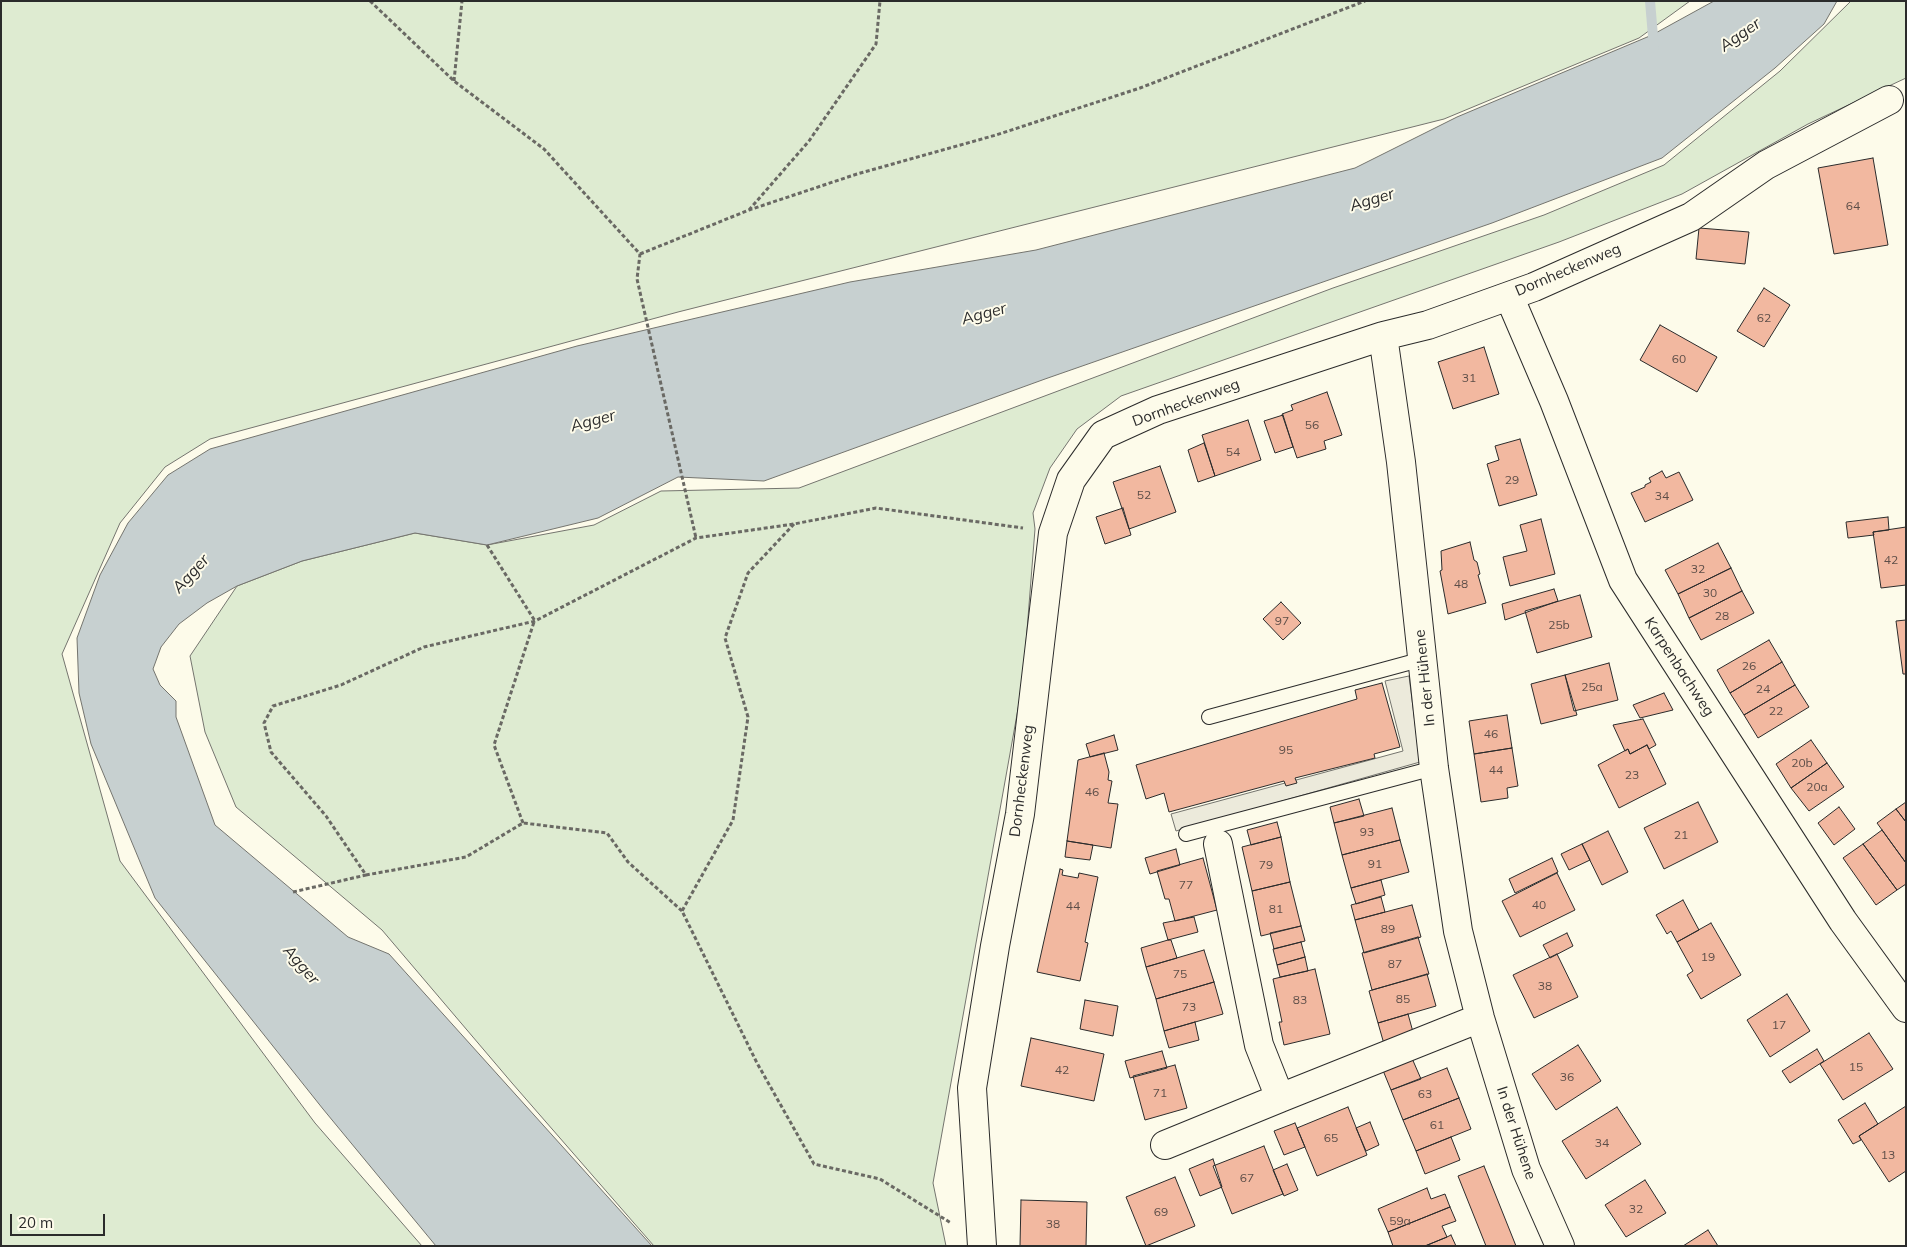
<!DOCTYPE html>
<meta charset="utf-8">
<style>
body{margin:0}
#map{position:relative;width:1907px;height:1247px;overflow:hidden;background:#fdfbea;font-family:Mulish,sans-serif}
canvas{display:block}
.frame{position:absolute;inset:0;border:2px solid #2b2b2b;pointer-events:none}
.scale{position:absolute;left:10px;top:1214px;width:95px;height:22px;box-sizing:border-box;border:2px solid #2b2b2b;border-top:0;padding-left:6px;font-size:15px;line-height:18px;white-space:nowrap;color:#2b2b2b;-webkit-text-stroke:4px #fdfbea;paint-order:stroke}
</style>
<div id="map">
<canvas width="1907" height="1247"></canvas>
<div class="frame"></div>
<div class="scale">20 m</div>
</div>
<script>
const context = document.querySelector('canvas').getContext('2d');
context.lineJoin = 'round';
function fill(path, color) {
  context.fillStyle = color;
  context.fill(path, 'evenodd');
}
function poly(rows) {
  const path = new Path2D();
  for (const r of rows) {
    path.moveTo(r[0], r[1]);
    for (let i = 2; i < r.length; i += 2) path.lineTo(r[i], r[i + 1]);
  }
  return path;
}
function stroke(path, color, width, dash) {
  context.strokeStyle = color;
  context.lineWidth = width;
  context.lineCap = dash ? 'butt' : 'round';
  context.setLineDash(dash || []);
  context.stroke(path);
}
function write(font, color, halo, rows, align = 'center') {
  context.font = font + ' Mulish,sans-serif';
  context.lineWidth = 4;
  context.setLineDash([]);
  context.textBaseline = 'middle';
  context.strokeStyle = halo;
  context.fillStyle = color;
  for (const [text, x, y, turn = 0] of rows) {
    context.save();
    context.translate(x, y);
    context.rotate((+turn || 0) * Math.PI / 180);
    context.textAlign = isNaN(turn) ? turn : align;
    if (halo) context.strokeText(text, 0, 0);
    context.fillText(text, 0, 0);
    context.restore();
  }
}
const green = poly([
 [1,1,1690,1,1639,38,1444,119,678,312,210,439,165,467,120,523,62,654,120,861,315,1123,422,1246,1,1246,1,1],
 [1851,1,1906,1,1906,78,1808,124,1682,194,1559,242,1121,396,1077,429,1050,468,1033,513,1035,529,1023,681,933,1183,946,1246,654,1246,512,1083,382,930,236,807,205,732,190,656,237,586,302,561,415,533,487,545,594,525,661,491,799,488,1333,288,1544,215,1664,165,1780,71,1851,1]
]);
fill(green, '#deebd1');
stroke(green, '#74746e', 1);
const parking = poly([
 [1409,676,1420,762,1176,831,1171,814,1403,751,1385,681,1409,676]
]);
fill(parking, '#eceadb');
stroke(parking, '#74746e', 1);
const water = poly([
 [1714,1,1837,1,1824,24,1775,68,1662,158,1492,223,1045,379,764,481,678,477,598,518,487,545,415,533,302,561,237,586,207,603,179,624,161,647,153,669,160,685,176,701,176,717,215,825,348,937,389,954,652,1246,436,1246,323,1109,155,898,91,744,79,693,77,638,100,575,128,523,168,475,210,449,577,346,850,282,1036,250,1355,168,1457,117,1652,35,1714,1]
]);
fill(water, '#c7d0d0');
stroke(water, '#74746e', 1);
stroke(poly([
 [1650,1,1654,48]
]), '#c7d0d0', 10);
const building = poly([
 [1873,158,1888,245,1834,254,1818,168,1873,158],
 [1699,228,1749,232,1745,264,1696,259,1699,228],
 [1764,288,1790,305,1764,347,1737,331,1764,288],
 [1660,325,1717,357,1697,392,1640,360,1660,325],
 [1484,347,1499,394,1453,409,1438,362,1484,347],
 [1327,392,1342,435,1324,441,1326,449,1297,458,1282,414,1293,410,1291,405,1327,392],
 [1283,415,1293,447,1275,453,1264,421,1283,415],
 [1248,420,1261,460,1215,476,1202,435,1248,420],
 [1520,439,1537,495,1499,506,1487,464,1499,460,1495,446,1520,439],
 [1204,443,1215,476,1198,482,1188,450,1204,443],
 [1160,466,1176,512,1129,529,1113,482,1160,466],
 [1662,471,1666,478,1679,472,1693,500,1645,522,1631,493,1645,487,1645,485,1651,482,1649,478,1662,471],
 [1123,508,1131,535,1105,544,1096,517,1123,508],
 [1888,517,1889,530,1873,532,1874,535,1848,538,1846,522,1888,517],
 [1541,519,1555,574,1510,586,1503,557,1527,551,1520,525,1541,519],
 [1906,527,1906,585,1881,588,1873,532,1906,527],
 [1470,542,1474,560,1477,562,1480,574,1478,575,1486,603,1448,614,1440,571,1442,570,1441,551,1470,542],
 [1718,543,1731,568,1678,594,1665,570,1718,543],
 [1731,568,1742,591,1689,618,1678,594,1731,568],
 [1554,589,1558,601,1505,620,1502,604,1554,589],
 [1742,591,1754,613,1701,640,1689,618,1742,591],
 [1580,595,1592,637,1537,653,1525,611,1580,595],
 [1281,602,1301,623,1283,640,1263,619,1281,602],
 [1906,620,1906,674,1903,674,1896,621,1906,620],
 [1769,640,1782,662,1730,693,1717,670,1769,640],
 [1782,662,1795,685,1744,715,1730,693,1782,662],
 [1609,663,1618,700,1574,711,1565,675,1609,663],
 [1565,675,1577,715,1541,724,1531,684,1565,675],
 [1382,683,1400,747,1374,754,1375,758,1295,778,1297,783,1286,786,1284,781,1169,812,1164,793,1146,799,1136,765,1357,699,1355,690,1382,683],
 [1795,685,1809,707,1758,738,1744,715,1795,685],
 [1664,693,1673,710,1640,718,1633,705,1664,693],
 [1507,715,1512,748,1474,754,1469,721,1507,715],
 [1643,719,1656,745,1649,749,1647,745,1630,754,1628,749,1625,751,1613,725,1643,719],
 [1114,735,1118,750,1090,757,1086,744,1114,735],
 [1811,740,1827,763,1791,788,1776,764,1811,740],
 [1647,745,1666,784,1619,808,1598,765,1628,749,1630,754,1647,745],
 [1512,748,1518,786,1507,788,1508,798,1481,802,1474,754,1512,748],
 [1104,753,1109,772,1108,780,1112,781,1108,803,1118,804,1111,848,1067,841,1078,760,1104,753],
 [1827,763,1844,787,1809,811,1791,788,1827,763],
 [1359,799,1364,816,1334,823,1330,807,1359,799],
 [1698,802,1718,842,1664,869,1644,828,1698,802],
 [1906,802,1906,822,1896,809,1906,802],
 [1839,807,1855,829,1834,845,1818,823,1839,807],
 [1392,808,1400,840,1342,855,1334,823,1392,808],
 [1896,809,1906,822,1906,863,1877,823,1896,809],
 [1277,822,1281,837,1251,845,1247,830,1277,822],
 [1882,830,1906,863,1906,884,1897,890,1863,844,1882,830],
 [1608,831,1628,872,1602,885,1582,844,1608,831],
 [1281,837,1290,882,1252,891,1242,847,1281,837],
 [1400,840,1409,872,1351,888,1342,855,1400,840],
 [1067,841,1093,845,1090,860,1065,857,1067,841],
 [1582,844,1590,860,1569,870,1561,854,1582,844],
 [1863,844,1897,890,1876,905,1843,858,1863,844],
 [1176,849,1180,865,1150,874,1145,858,1176,849],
 [1203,858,1217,910,1175,921,1169,899,1165,899,1157,871,1203,858],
 [1552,858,1558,872,1515,893,1509,879,1552,858],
 [1060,869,1063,870,1062,875,1078,878,1079,873,1098,877,1085,942,1088,943,1080,981,1037,972,1060,869],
 [1557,873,1575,910,1520,937,1502,901,1557,873],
 [1381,880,1385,895,1356,904,1351,888,1381,880],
 [1290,882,1301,926,1261,936,1252,891,1290,882],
 [1381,897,1385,912,1355,920,1351,905,1381,897],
 [1683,900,1699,930,1677,942,1671,931,1667,934,1656,915,1683,900],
 [1412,905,1421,937,1364,953,1355,920,1412,905],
 [1194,917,1198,932,1168,940,1163,923,1194,917],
 [1711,923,1741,975,1701,999,1687,975,1693,971,1677,942,1711,923],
 [1301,926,1305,941,1274,949,1270,933,1301,926],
 [1567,933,1573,946,1550,958,1543,945,1567,933],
 [1418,937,1429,974,1372,990,1362,953,1418,937],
 [1168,940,1171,940,1177,958,1146,967,1141,948,1168,940],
 [1301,942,1305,957,1277,965,1273,949,1301,942],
 [1204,950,1214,982,1156,999,1146,967,1204,950],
 [1557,954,1578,997,1534,1018,1513,975,1557,954],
 [1305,957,1308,971,1280,977,1277,965,1305,957],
 [1315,969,1330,1034,1284,1045,1279,1022,1282,1022,1273,979,1315,969],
 [1427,974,1436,1006,1378,1023,1369,991,1427,974],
 [1214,982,1223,1014,1164,1031,1156,999,1214,982],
 [1787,994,1810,1031,1770,1057,1747,1020,1787,994],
 [1085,1000,1118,1006,1113,1036,1080,1029,1085,1000],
 [1408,1014,1413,1032,1384,1044,1378,1023,1408,1014],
 [1195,1022,1199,1040,1169,1048,1164,1031,1195,1022],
 [1869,1033,1893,1069,1843,1100,1820,1064,1869,1033],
 [1031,1038,1104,1054,1094,1101,1021,1086,1031,1038],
 [1578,1045,1601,1081,1556,1110,1532,1074,1578,1045],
 [1817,1049,1824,1061,1790,1083,1782,1071,1817,1049],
 [1162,1051,1167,1068,1130,1078,1125,1061,1162,1051],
 [1411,1056,1421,1079,1391,1090,1382,1068,1411,1056],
 [1175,1065,1187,1108,1145,1120,1133,1076,1175,1065],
 [1447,1068,1459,1098,1403,1120,1391,1090,1447,1068],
 [1459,1098,1471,1129,1416,1151,1403,1120,1459,1098],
 [1865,1103,1878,1124,1859,1136,1861,1140,1853,1144,1838,1120,1865,1103],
 [1906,1106,1906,1171,1889,1182,1859,1136,1906,1106],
 [1348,1107,1367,1155,1317,1176,1297,1128,1348,1107],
 [1617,1107,1641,1144,1586,1179,1562,1141,1617,1107],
 [1370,1122,1379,1145,1366,1151,1356,1128,1370,1122],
 [1295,1123,1305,1147,1284,1155,1274,1131,1295,1123],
 [1451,1137,1460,1160,1425,1174,1416,1151,1451,1137],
 [1264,1146,1283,1194,1232,1214,1213,1166,1264,1146],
 [1213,1159,1222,1187,1200,1196,1189,1169,1213,1159],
 [1287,1164,1298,1190,1284,1196,1273,1170,1287,1164],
 [1484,1166,1516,1246,1486,1246,1458,1176,1484,1166],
 [1175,1177,1195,1226,1146,1246,1126,1197,1175,1177],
 [1645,1180,1666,1213,1626,1237,1605,1205,1645,1180],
 [1427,1188,1431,1199,1445,1194,1450,1207,1388,1232,1378,1209,1427,1188],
 [1021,1200,1087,1202,1086,1246,1020,1246,1021,1200],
 [1450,1207,1456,1221,1442,1226,1447,1237,1425,1246,1393,1246,1388,1232,1450,1207],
 [1708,1230,1718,1246,1683,1246,1708,1230],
 [1451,1235,1456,1246,1425,1246,1447,1237,1451,1235]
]);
fill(building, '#f2b8a0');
stroke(building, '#2b2b2b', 1);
const service = poly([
 [1209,717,1423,659],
 [1186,834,1434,768]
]);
const minor = poly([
 [1509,296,1554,401,1623,580,1843,921,1906,1008],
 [1383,336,1401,462,1434,768,1458,931,1480,1018,1526,1169,1560,1246],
 [1218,844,1259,1045,1280,1098,1480,1018],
 [1165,1145,1280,1098],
 [982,1246,972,1088,995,946,1020,814,1053,533,1071,480,1103,435,1158,410,1383,336,1428,325,1534,287,1691,217,1766,165,1889,100]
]);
stroke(service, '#2b2b2b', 16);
stroke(minor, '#2b2b2b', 30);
stroke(poly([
 [370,1,454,81,544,149,640,254,637,279,696,538],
 [454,81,462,1],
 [749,210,809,141,876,44,880,1],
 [640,254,749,210,857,174,996,135,1140,88,1365,1],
 [794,524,748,573,725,638,748,717,733,820,682,911,757,1063,814,1164,880,1179,951,1223],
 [487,545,535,621],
 [523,823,494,745,534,622],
 [293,892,366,875],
 [682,911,628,862,607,833,523,823,466,857,366,875,326,816,271,752,264,723,273,706,341,685,424,647,535,621,696,538,794,524,876,508,1023,528]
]), '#6a6964', 3, [4, 2.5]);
stroke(service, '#fdfbea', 14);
stroke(minor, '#fdfbea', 28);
write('12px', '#5d4e48', null, [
 ["64",1853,206],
 ["62",1764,318],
 ["60",1679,359],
 ["31",1469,378],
 ["56",1312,425],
 ["54",1233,452],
 ["29",1512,480],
 ["52",1144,495],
 ["34",1662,496],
 ["42",1891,560],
 ["32",1698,569],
 ["48",1461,584],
 ["30",1710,593],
 ["28",1722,616],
 ["97",1282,621],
 ["25b",1559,625],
 ["26",1749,666],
 ["25a",1592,687],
 ["24",1763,689],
 ["22",1776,711],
 ["46",1491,734],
 ["95",1286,750],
 ["20b",1802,763],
 ["44",1496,770],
 ["23",1632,775],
 ["20a",1817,787],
 ["46",1092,792],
 ["93",1367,832],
 ["21",1681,835],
 ["91",1375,864],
 ["79",1266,865],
 ["77",1186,885],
 ["40",1539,905],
 ["44",1073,906],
 ["81",1276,909],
 ["89",1388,929],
 ["19",1708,957],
 ["87",1395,964],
 ["75",1180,974],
 ["38",1545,986],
 ["85",1403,999],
 ["83",1300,1000],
 ["73",1189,1007],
 ["17",1779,1025],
 ["15",1856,1067],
 ["42",1062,1070],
 ["36",1567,1077],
 ["71",1160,1093],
 ["63",1425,1094],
 ["61",1437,1125],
 ["65",1331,1138],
 ["34",1602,1143],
 ["13",1888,1155],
 ["67",1247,1178],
 ["32",1636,1209],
 ["69",1161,1212],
 ["59a",1400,1221],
 ["38",1053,1224]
]);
write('15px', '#2b2b2b', '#fdfbea', [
 ["Dornheckenweg",1568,270,-23],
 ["Dornheckenweg",1186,403,-20],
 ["Karpenbachweg",1679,667,57],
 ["In der Hühene",1425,678,-96],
 ["Dornheckenweg",1022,781,-83],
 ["In der Hühene",1516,1133,72]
]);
write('italic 16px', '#2b2b2b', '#fdfbea', [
 ["Agger",1740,35,-35],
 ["Agger",1372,200,-17],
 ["Agger",984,314,-15],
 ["Agger",593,421,-15],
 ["Agger",191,574,-48],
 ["Agger",301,965,49]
]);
</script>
